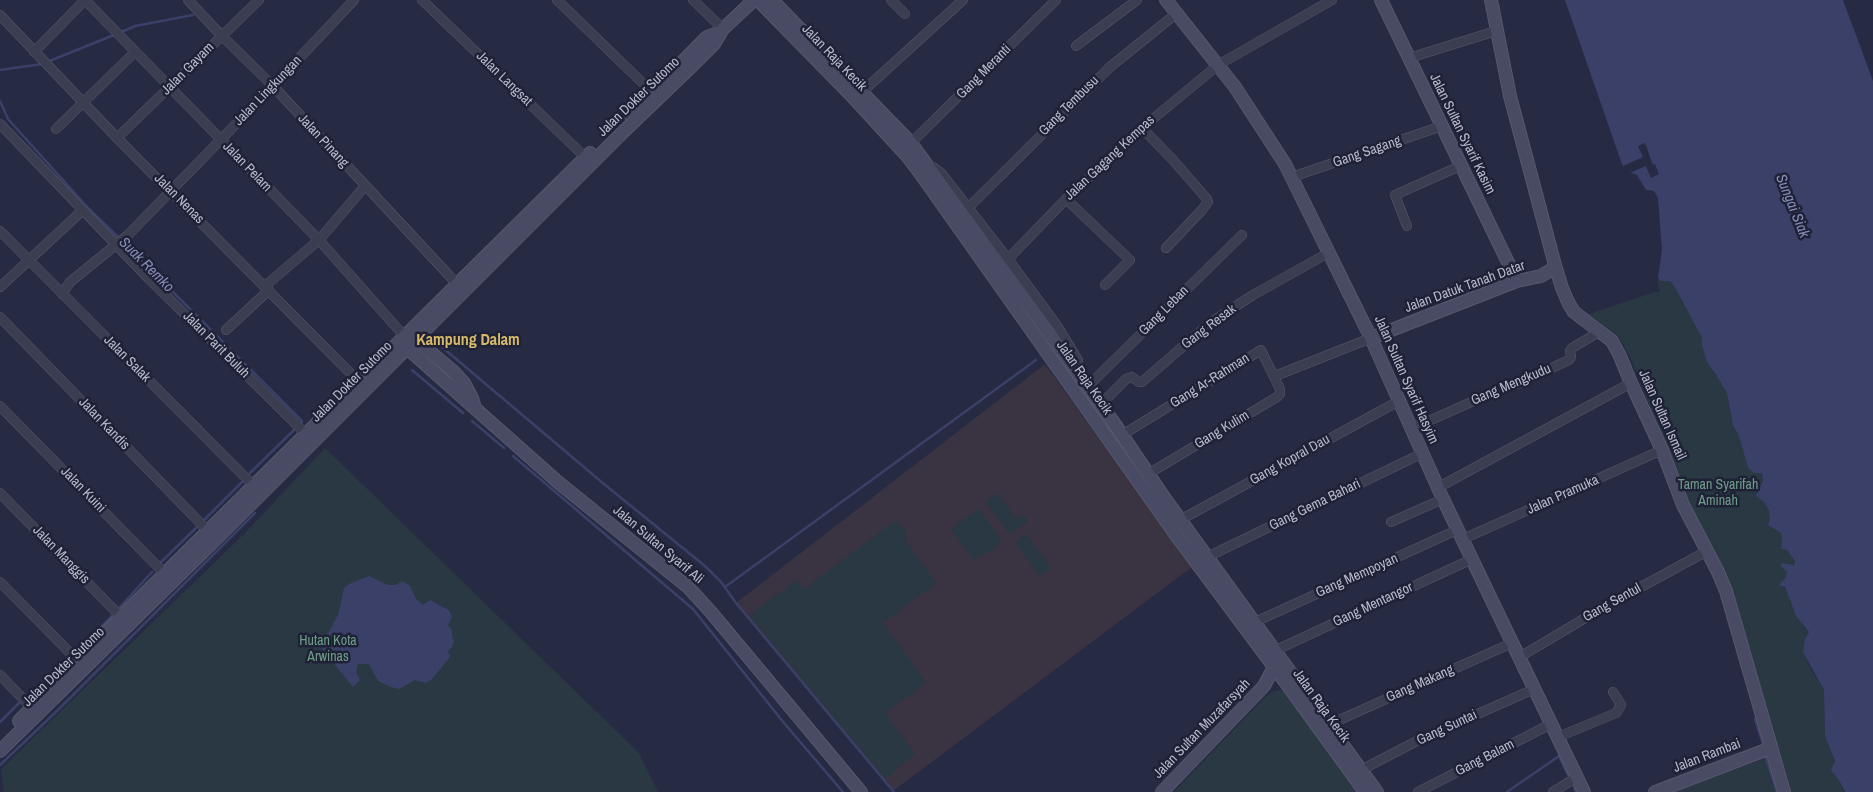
<!DOCTYPE html>
<style>
body{margin:0}
canvas{display:block;background:#262a42}
</style>
<canvas width="1873" height="792"></canvas>
<script>
const context = document.querySelector('canvas').getContext('2d');
context.lineJoin = 'round';
function fill(path, color) {
  context.fillStyle = color;
  context.fill(path, 'evenodd');
}
function poly(rows) {
  const path = new Path2D();
  for (const r of rows) {
    path.moveTo(r[0], r[1]);
    for (let i = 2; i < r.length; i += 2) path.lineTo(r[i], r[i + 1]);
  }
  return path;
}
function stroke(path, color, width, dash) {
  context.strokeStyle = color;
  context.lineWidth = width;
  context.lineCap = dash ? 'butt' : 'round';
  context.setLineDash(dash || []);
  context.stroke(path);
}
function write(font, color, halo, rows, align = 'center') {
  context.font = font + ' "Archivo Narrow",sans-serif';
  context.lineWidth = 5;
  context.setLineDash([]);
  context.textBaseline = 'middle';
  context.strokeStyle = halo;
  context.fillStyle = color;
  for (const [text, x, y, turn = 0] of rows) {
    context.save();
    context.translate(x, y);
    context.rotate((+turn || 0) * Math.PI / 180);
    context.textAlign = isNaN(turn) ? turn : align;
    if (halo) context.strokeText(text, 0, 0);
    context.fillText(text, 0, 0);
    context.restore();
  }
}
fill(poly([
 [1045,364,1192,567,893,791,736,603]
]), '#393342');
fill(poly([
 [1658,278,1661,281,1670,281,1677,291,1702,338,1702,345,1707,362,1717,376,1727,394,1733,425,1739,436,1748,468,1762,473,1763,480,1757,491,1760,499,1764,502,1769,511,1770,518,1768,525,1781,533,1782,542,1781,549,1787,550,1795,561,1794,565,1782,563,1781,565,1787,572,1787,577,1779,585,1784,587,1789,594,1790,602,1805,628,1809,632,1805,639,1808,664,1824,690,1825,736,1835,761,1832,770,1840,782,1844,792,1790,792,1689,503,1631,359,1619,337,1589,314,1655,292,1660,292,1658,285],
 [325,448,639,753,658,792,4,792,1,769,244,534],
 [998,493,1017,520,1024,515,1028,521,1009,534,986,502],
 [979,509,1002,542,982,556,980,555,974,560,951,529],
 [894,522,905,529,906,541,936,583,883,623,926,683,885,713,915,754,885,779,749,615,797,580,804,589],
 [1026,534,1051,568,1040,576,1015,542],
 [1282,690,1294,704,1358,792,1174,792,1266,696,1274,691],
 [1766,758,1777,792,1671,792]
]), '#293843');
fill(poly([
 [1565,0,1843,0,1873,81,1873,792,1845,792,1840,782,1831,770,1835,761,1825,736,1824,690,1803,652,1805,639,1809,632,1796,616,1785,587,1779,585,1786,577,1787,572,1780,565,1782,563,1794,565,1795,561,1787,550,1781,549,1782,542,1781,533,1768,525,1770,518,1769,511,1764,502,1756,496,1763,480,1762,473,1754,473,1748,468,1739,436,1733,425,1727,394,1717,376,1707,362,1702,345,1702,338,1677,291,1670,281,1661,281,1658,278,1662,250,1658,198,1654,191,1646,190,1637,175,1624,170],
 [369,576,388,585,396,585,402,581,410,586,416,599,423,605,430,600,449,610,452,617,448,625,452,630,452,636,454,641,452,647,448,651,450,657,432,679,426,683,415,680,399,689,391,687,378,681,369,664,358,664,356,672,360,680,353,687,322,649,322,645,338,615,344,588,349,584]
]), '#3a4068');
fill(poly([
 [1645,143,1653,165,1655,164,1659,174,1651,178,1646,166,1627,174,1623,172,1621,167,1643,157,1638,146]
]), '#262a42');
stroke(poly([
 [119,33,135,26,193,15],
 [47,62,114,35],
 [0,70,42,64],
 [0,101,8,119,89,209,119,238],
 [123,242,302,421,300,424],
 [436,342,604,484,705,566,721,582,736,603,894,792],
 [412,370,463,413],
 [472,421,504,448],
 [513,456,693,609,784,723,843,792],
 [250,473,296,428],
 [205,519,242,482],
 [160,563,197,527],
 [725,587,1036,360],
 [120,607,152,572],
 [75,653,112,616],
 [28,695,67,660],
 [1755,719,1763,744],
 [0,722,19,703],
 [1766,758,1777,792],
 [0,765,57,711,255,513],
 [1574,787,1576,792],
 [1507,792,1559,756,1568,775]
]), '#3a4068', 2.5);
const street = poly([
 [85,0,319,240,405,337],
 [188,0,222,36,273,86,457,284],
 [422,0,586,158],
 [557,0,655,95],
 [693,0,723,29],
 [891,0,905,14],
 [0,15,117,138,359,382],
 [1076,46,1137,0],
 [34,52,85,0],
 [1409,58,1496,31],
 [863,91,963,0],
 [0,124,148,278,307,435],
 [1142,128,1173,160,1207,199,1208,202,1202,210,1166,248],
 [56,129,135,52],
 [117,138,259,0],
 [911,143,1056,0],
 [933,167,942,174,1008,259,1058,327,1078,360,1079,375],
 [1292,177,1442,126],
 [1066,199,1130,260,1105,285],
 [968,208,1110,67,1177,13],
 [1407,226,1395,195,1460,166],
 [0,231,254,486],
 [1008,259,1066,199,1142,128,1218,65,1332,0],
 [265,286,319,240,365,186],
 [0,287,83,210],
 [62,294,70,282,128,235,273,86,354,0],
 [0,317,208,531],
 [226,330,269,290],
 [1275,376,1371,338],
 [1087,387,1242,235],
 [1100,405,1126,379,1132,377,1139,382,1142,382,1210,323,1253,295,1330,252],
 [0,406,165,574],
 [1411,429,1498,390,1517,384,1569,360,1571,357,1570,351,1572,348,1599,332],
 [1122,435,1261,350,1280,389,1280,394,1277,397,1148,474],
 [1439,487,1631,383],
 [0,493,121,617],
 [1180,520,1399,401],
 [1391,522,1443,499],
 [1463,539,1662,450],
 [1207,557,1423,453],
 [0,582,78,661],
 [1255,622,1459,529],
 [1274,651,1472,559],
 [1518,658,1597,611,1707,551],
 [0,675,32,708],
 [1328,725,1512,643],
 [1558,737,1616,713,1621,705,1613,692],
 [1361,770,1417,741,1534,689],
 [1418,792,1551,724],
 [1553,792,1577,777]
]);
const secondary = poly([
 [758,0,852,96,907,156,920,173,1176,535,1286,683,1365,792],
 [772,0,911,143,1112,420,1161,493,1377,792],
 [1166,0,1235,87,1285,164,1371,338,1443,499,1584,792],
 [1381,0,1517,281],
 [1491,0,1510,96,1555,265,1562,288,1569,304,1574,312,1612,341,1620,356,1631,383,1662,450,1683,505,1718,572,1726,591,1784,792],
 [630,115,707,37,721,32],
 [1371,338,1517,281,1541,276,1551,270,1555,265],
 [416,340,453,371,464,383,472,398,475,408],
 [407,348,559,483,688,587,710,611,861,792],
 [19,721,121,617,590,153],
 [0,751,214,541,620,135,693,65,714,44,723,29,754,0],
 [1162,792,1264,686,1274,667],
 [1655,792,1771,748]
]);
stroke(street, '#56586c', 10);
stroke(secondary, '#56586c', 14);
stroke(street, '#3b3d51', 9);
stroke(secondary, '#494b64', 12);
write('14px', '#b8b9cb', '#1f2237', [
 ["Jalan Raja Kecik",834,58,46],
 ["Jalan Gayam",188,69,-45],
 ["Gang Meranti",984,72,-45],
 ["Jalan Langsat",504,79,44],
 ["Jalan Lingkungan",268,91,-46],
 ["Jalan Dokter Sutomo",639,97,-44],
 ["Gang Tembusu",1069,106,-45],
 ["Jalan Sultan Syarif Kasim",1462,134,64],
 ["Jalan Pinang",323,141,47],
 ["Gang Sagang",1367,152,-19],
 ["Jalan Gagang Kempas",1110,158,-43],
 ["Jalan Pelam",247,167,46],
 ["Jalan Nenas",179,199,45],
 ["Jalan Datuk Tanah Datar",1465,287,-20],
 ["Gang Leban",1164,311,-45],
 ["Gang Resak",1209,327,-37],
 ["Jalan Parit Buluh",216,345,45],
 ["Jalan Salak",127,359,45],
 ["Jalan Raja Kecik",1084,378,55],
 ["Jalan Sultan Syarif Hasyim",1406,380,66],
 ["Gang Ar-Rahman",1210,381,-32],
 ["Jalan Dokter Sutomo",352,382,-45],
 ["Gang Mengkudu",1511,385,-23],
 ["Jalan Sultan Ismail",1662,415,66],
 ["Jalan Kandis",104,424,46],
 ["Gang Kulim",1222,430,-31],
 ["Gang Kopral Dau",1290,460,-29],
 ["Jalan Kuini",83,490,46],
 ["Jalan Pramuka",1563,495,-24],
 ["Gang Gema Bahari",1315,505,-26],
 ["Jalan Sultan Syarif Ali",658,545,40],
 ["Jalan Manggis",61,555,46],
 ["Gang Mempoyan",1357,576,-24],
 ["Gang Sentul",1612,603,-29],
 ["Gang Mentangor",1373,605,-25],
 ["Jalan Dokter Sutomo",64,667,-44],
 ["Gang Makang",1420,684,-24],
 ["Jalan Raja Kecik",1321,706,54],
 ["Gang Suntai",1447,728,-25],
 ["Jalan Sultan Muzafarsyah",1202,729,-46],
 ["Jalan Rambai",1707,756,-21],
 ["Gang Balam",1485,758,-27]
]);
write('14px', '#6f9c87', '#1f2237', [
 ["Taman Syarifah",1718,485],
 ["Aminah",1718,501],
 ["Hutan Kota",328,641],
 ["Arwinas",328,657]
]);
write('italic 15px', '#868db7', '#1f2237', [
 ["Sungai Siak",1792,206,68],
 ["Suak Remko",146,265,45]
]);
write('bold 16px', '#d5b869', '#1f2237', [
 ["Kampung Dalam",468,341]
]);
</script>
